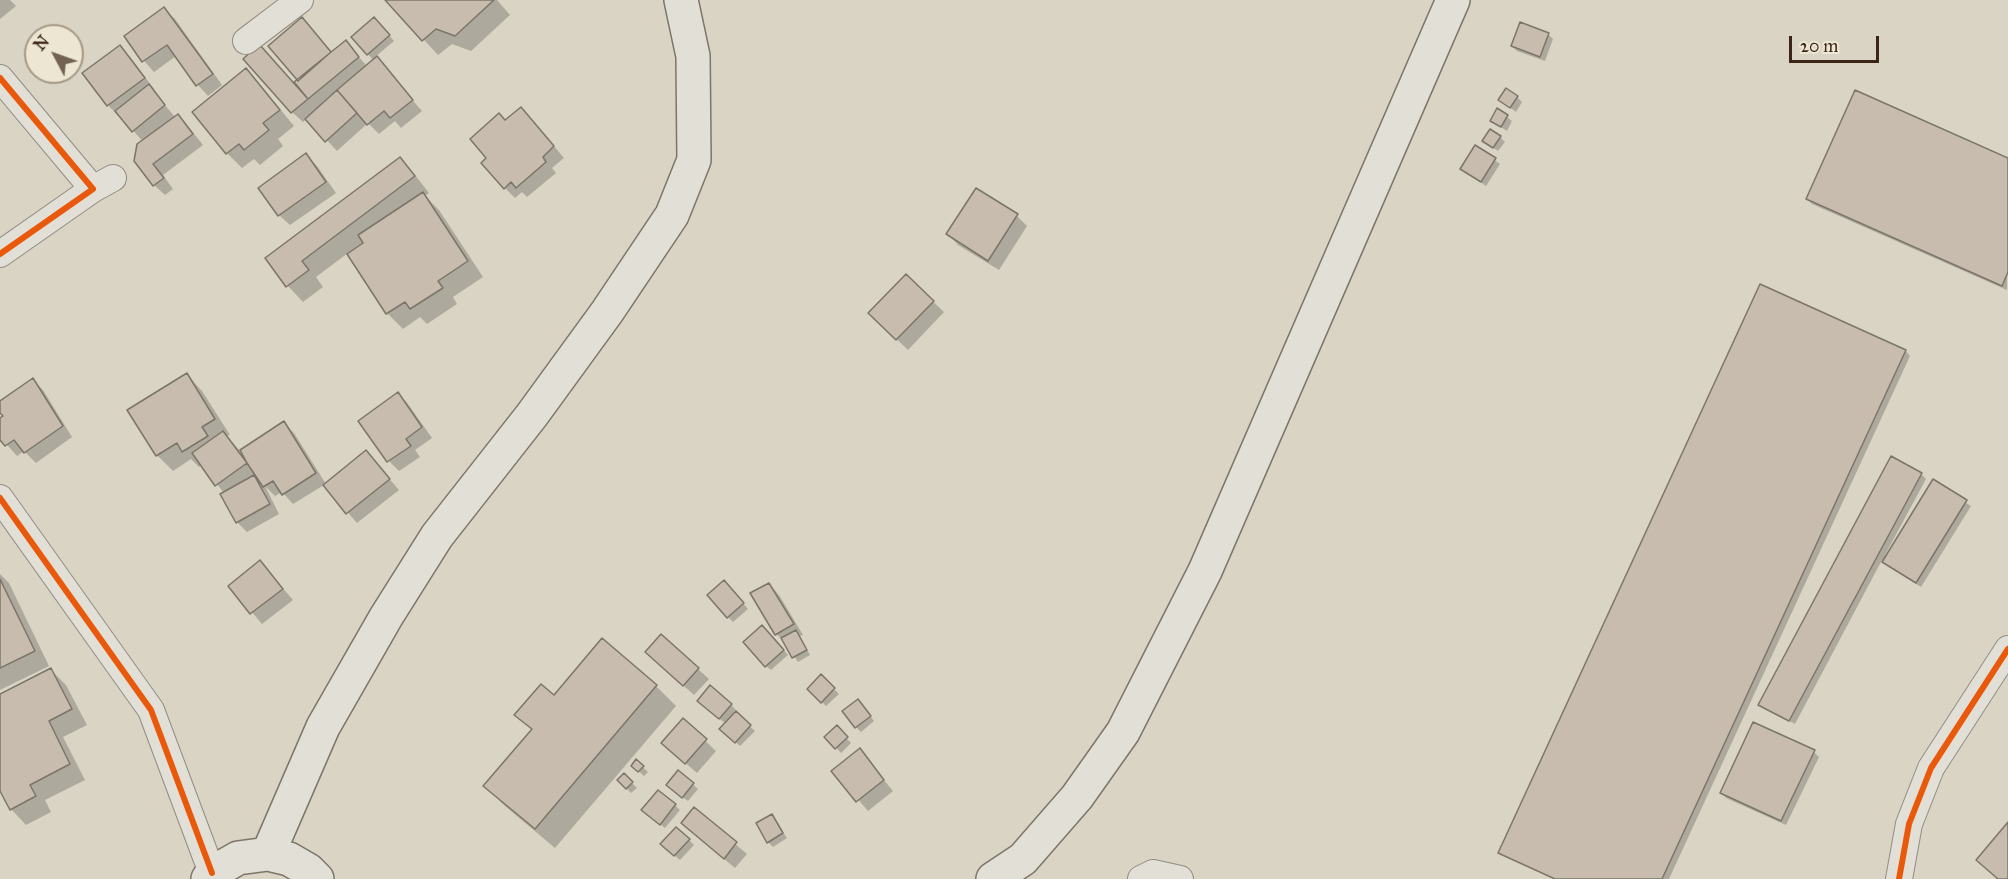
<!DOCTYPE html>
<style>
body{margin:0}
#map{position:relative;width:2008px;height:879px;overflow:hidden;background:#d9d4c3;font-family:"IM FELL Great Primer",serif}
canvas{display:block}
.north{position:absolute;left:24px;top:24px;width:60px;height:60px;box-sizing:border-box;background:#ece6d2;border:2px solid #a69887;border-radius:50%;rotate:311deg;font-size:16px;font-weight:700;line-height:24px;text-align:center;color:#3c2416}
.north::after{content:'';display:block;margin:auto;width:21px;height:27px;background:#736253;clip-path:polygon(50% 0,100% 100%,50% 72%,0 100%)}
.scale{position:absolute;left:1789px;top:36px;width:90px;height:27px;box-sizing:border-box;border:3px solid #3c2416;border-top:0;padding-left:8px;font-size:18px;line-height:21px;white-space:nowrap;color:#3c2416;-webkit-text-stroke:4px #ece6d2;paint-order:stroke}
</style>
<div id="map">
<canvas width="2008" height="879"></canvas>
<div class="north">N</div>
<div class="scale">20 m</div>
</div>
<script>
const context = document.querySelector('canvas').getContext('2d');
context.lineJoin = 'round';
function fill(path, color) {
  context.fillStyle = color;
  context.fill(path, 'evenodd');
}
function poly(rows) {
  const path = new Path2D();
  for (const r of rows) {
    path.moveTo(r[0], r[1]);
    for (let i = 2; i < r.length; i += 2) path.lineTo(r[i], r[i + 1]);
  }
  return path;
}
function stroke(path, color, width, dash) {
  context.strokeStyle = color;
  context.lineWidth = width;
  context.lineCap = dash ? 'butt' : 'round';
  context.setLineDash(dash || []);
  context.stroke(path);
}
fill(poly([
 [0,0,10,0,16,6,0,19],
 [387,0,497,0,510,15,471,51,452,44,438,55],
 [164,9,175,19,222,85,208,96,198,85,176,56,154,72,144,61,126,37],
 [379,23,394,41,375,57,422,111,401,128,395,121,379,134,368,123,337,151,307,119,303,122,292,112,294,84,300,81,312,29,332,53,345,42,367,66,374,61,353,37],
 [1548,34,1553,39,1545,61,1517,51,1512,46],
 [120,47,130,57,154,89,152,90,175,117,178,116,188,126,203,145,163,175,173,189,165,195,154,185,143,142,120,115,118,116,108,105,84,73],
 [246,70,261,86,294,126,278,139,283,146,260,165,254,159,242,168,227,153],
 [1517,97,1522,102,1516,112,1500,100],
 [1498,110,1512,121,1507,131,1492,121],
 [531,119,564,158,552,168,556,173,527,197,522,192,515,198,505,188,506,122],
 [1500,137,1505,142,1498,151,1484,141],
 [1476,147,1500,164,1486,186,1462,169],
 [306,155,317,166,336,193,290,225,279,215],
 [400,159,415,175,429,193,425,196,439,210,483,277,453,297,457,304,427,324,420,317,403,329,387,313,348,253,316,277,323,287,303,302,288,286,267,258],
 [2008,159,2007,290,1812,204,1807,199],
 [1017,216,1027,226,999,270,958,245,948,234],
 [906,276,944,312,908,350,870,313],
 [1761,286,1906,351,1910,356,1669,879,1559,879,1503,854,1503,856,1499,852],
 [187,375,202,391,230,435,227,436,240,451,284,423,294,433,326,484,366,452,399,490,357,523,324,485,293,504,282,492,275,496,265,486,279,514,247,532,237,522,224,493,202,465,199,467,191,459,173,471,157,455],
 [33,380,43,390,72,437,36,463,24,451,17,456,0,437,0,420,5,417,0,410,0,403],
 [398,394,408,404,432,438,415,450,420,457,399,471,389,461,360,421],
 [1921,474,1926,479,1885,555,1887,556,1933,481,1971,506,1921,587,1889,567,1882,560,1795,724,1765,709,1760,704],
 [260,562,293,600,262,624,230,586],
 [0,574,9,583,49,666,0,690],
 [769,584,779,595,803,635,800,636,810,655,798,662,785,642,776,634],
 [729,587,748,609,733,622,728,617],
 [767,631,788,655,771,670,766,666],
 [661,636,709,679,694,695,658,663],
 [602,641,656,686,676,706,555,848,505,806,485,786,533,731,516,715,554,697],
 [51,670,66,685,87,725,63,737,85,780,45,800,51,812,26,825,11,809,0,788,0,696],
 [821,676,839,694,826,706,809,689],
 [731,705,736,710,734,712,755,731,740,746,721,729,726,724,704,706],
 [862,705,874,721,861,732,856,727],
 [683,720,716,751,697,773,674,753],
 [836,727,851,743,841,753,826,737],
 [859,750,893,791,868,811,834,771],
 [1814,752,1819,757,1786,825,1726,798,1722,793],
 [636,761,648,772,644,776,633,766],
 [679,772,698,789,688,801,673,790],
 [624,775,637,788,631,793,619,780],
 [675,805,680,810,665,828,648,815],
 [694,809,747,854,735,868,693,833],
 [772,816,787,838,773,847,768,842],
 [689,840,694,845,680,860,667,849]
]), '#0003');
const building = poly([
 [385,0,494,0,455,36,436,29,422,41,385,0],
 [164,7,213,74,196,86,167,45,142,62,124,36,164,7],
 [302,17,331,52,298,81,268,46,302,17],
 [374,17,390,35,367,55,351,37,374,17],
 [1520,22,1549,33,1540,57,1511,46,1520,22],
 [346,40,359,57,308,99,294,82,346,40],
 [259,44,308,99,291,113,243,59,259,44],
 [120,45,145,78,107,106,82,73,120,45],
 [377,56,413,100,390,118,384,111,367,125,337,90,377,56],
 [246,68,280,110,263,123,269,130,244,150,239,144,226,154,192,112,246,68],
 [149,84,165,105,132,132,115,111,149,84],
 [1506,88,1518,96,1510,108,1498,100,1506,88],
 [337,90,357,113,325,142,305,119,337,90],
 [1855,90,2008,158,2008,272,2002,286,1806,199,1855,90],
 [521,107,554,146,543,157,546,162,516,188,511,182,504,189,481,163,486,158,470,139,499,113,505,120,521,107],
 [1497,108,1508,115,1501,127,1490,121,1497,108],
 [178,114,193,134,153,164,164,178,153,186,134,161,137,144,178,114],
 [1490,129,1501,136,1493,148,1482,141,1490,129],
 [1475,145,1496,158,1481,182,1460,169,1475,145],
 [306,153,326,182,278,216,258,188,306,153],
 [400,157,415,176,302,261,309,270,286,287,265,258,400,157],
 [976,188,1018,214,988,261,946,234,976,188],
 [423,192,468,261,438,281,443,288,410,309,405,302,386,314,347,254,363,243,358,235,423,192],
 [906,274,934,301,896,340,868,313,906,274],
 [1760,284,1906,350,1662,879,1555,879,1498,853,1760,284],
 [187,373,215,419,202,427,208,436,182,452,177,443,156,456,127,410,187,373],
 [33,378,63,426,24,453,14,440,5,446,0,440,0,418,3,416,0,413,0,401,33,378],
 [398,392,422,427,406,439,411,446,387,462,358,421,398,392],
 [284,421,316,473,282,495,273,481,263,487,247,463,240,450,284,421],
 [223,431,247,463,215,486,192,453,223,431],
 [366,450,390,479,346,514,323,485,366,450],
 [1891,456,1922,473,1789,721,1758,705,1891,456],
 [254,475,270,504,236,523,220,494,254,475],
 [1933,479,1967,500,1916,583,1882,562,1933,479],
 [260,560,283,589,250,614,228,586,260,560],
 [0,579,35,651,0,668,0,579],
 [724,580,744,603,727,618,707,595,724,580],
 [769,583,794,624,775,635,750,593,769,583],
 [762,625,784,650,765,667,743,642,762,625],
 [796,630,807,650,792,658,781,638,796,630],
 [661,634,699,668,683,686,645,652,661,634],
 [602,638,657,685,535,829,483,786,532,729,514,715,541,684,554,695,602,638],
 [51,668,72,709,49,721,70,764,30,785,36,796,10,810,0,791,0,694,51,668],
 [821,674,835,688,821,703,807,689,821,674],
 [710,685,732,704,719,719,697,701,710,685],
 [858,699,871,716,855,728,842,711,858,699],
 [736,711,751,725,735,743,719,729,736,711],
 [683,718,707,739,685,764,661,743,683,718],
 [1753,722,1815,750,1781,821,1720,793,1753,722],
 [837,725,848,737,835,749,824,737,837,725],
 [860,748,884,780,856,802,831,771,860,748],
 [636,759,644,766,638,772,631,766,636,759],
 [678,770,694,783,682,798,666,785,678,770],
 [624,773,633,782,626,789,617,780,624,773],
 [658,790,676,804,660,825,641,810,658,790],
 [694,807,737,842,724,859,681,823,694,807],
 [772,814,783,833,767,843,756,823,772,814],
 [2008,822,2008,879,1998,879,1976,860,2008,822],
 [676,827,690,839,674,856,660,844,676,827]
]);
fill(building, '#c7bcad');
stroke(building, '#7c756a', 1.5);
const minor = poly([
 [246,41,300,0],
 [0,78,93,189,0,254],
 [93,189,113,178],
 [0,498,151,710,212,873],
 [1141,879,1153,873,1180,879],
 [1899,879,1909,824,1931,768,2008,649]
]);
const secondary = poly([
 [268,854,323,727,386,617,437,536,532,415,607,312,672,215,694,160,693,56,681,0],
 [208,879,212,873,238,858,268,854,289,859,308,870,317,879],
 [993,879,1023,859,1077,797,1123,732,1205,571,1453,0]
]);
stroke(minor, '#938c82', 28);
stroke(secondary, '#7c756a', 36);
stroke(minor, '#e2dfd7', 26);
stroke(secondary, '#e2dfd7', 33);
stroke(poly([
 [0,78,93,189,0,254],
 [0,498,151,710,212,873],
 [1899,879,1909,824,1931,768,2008,649]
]), '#e8590c', 6);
</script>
